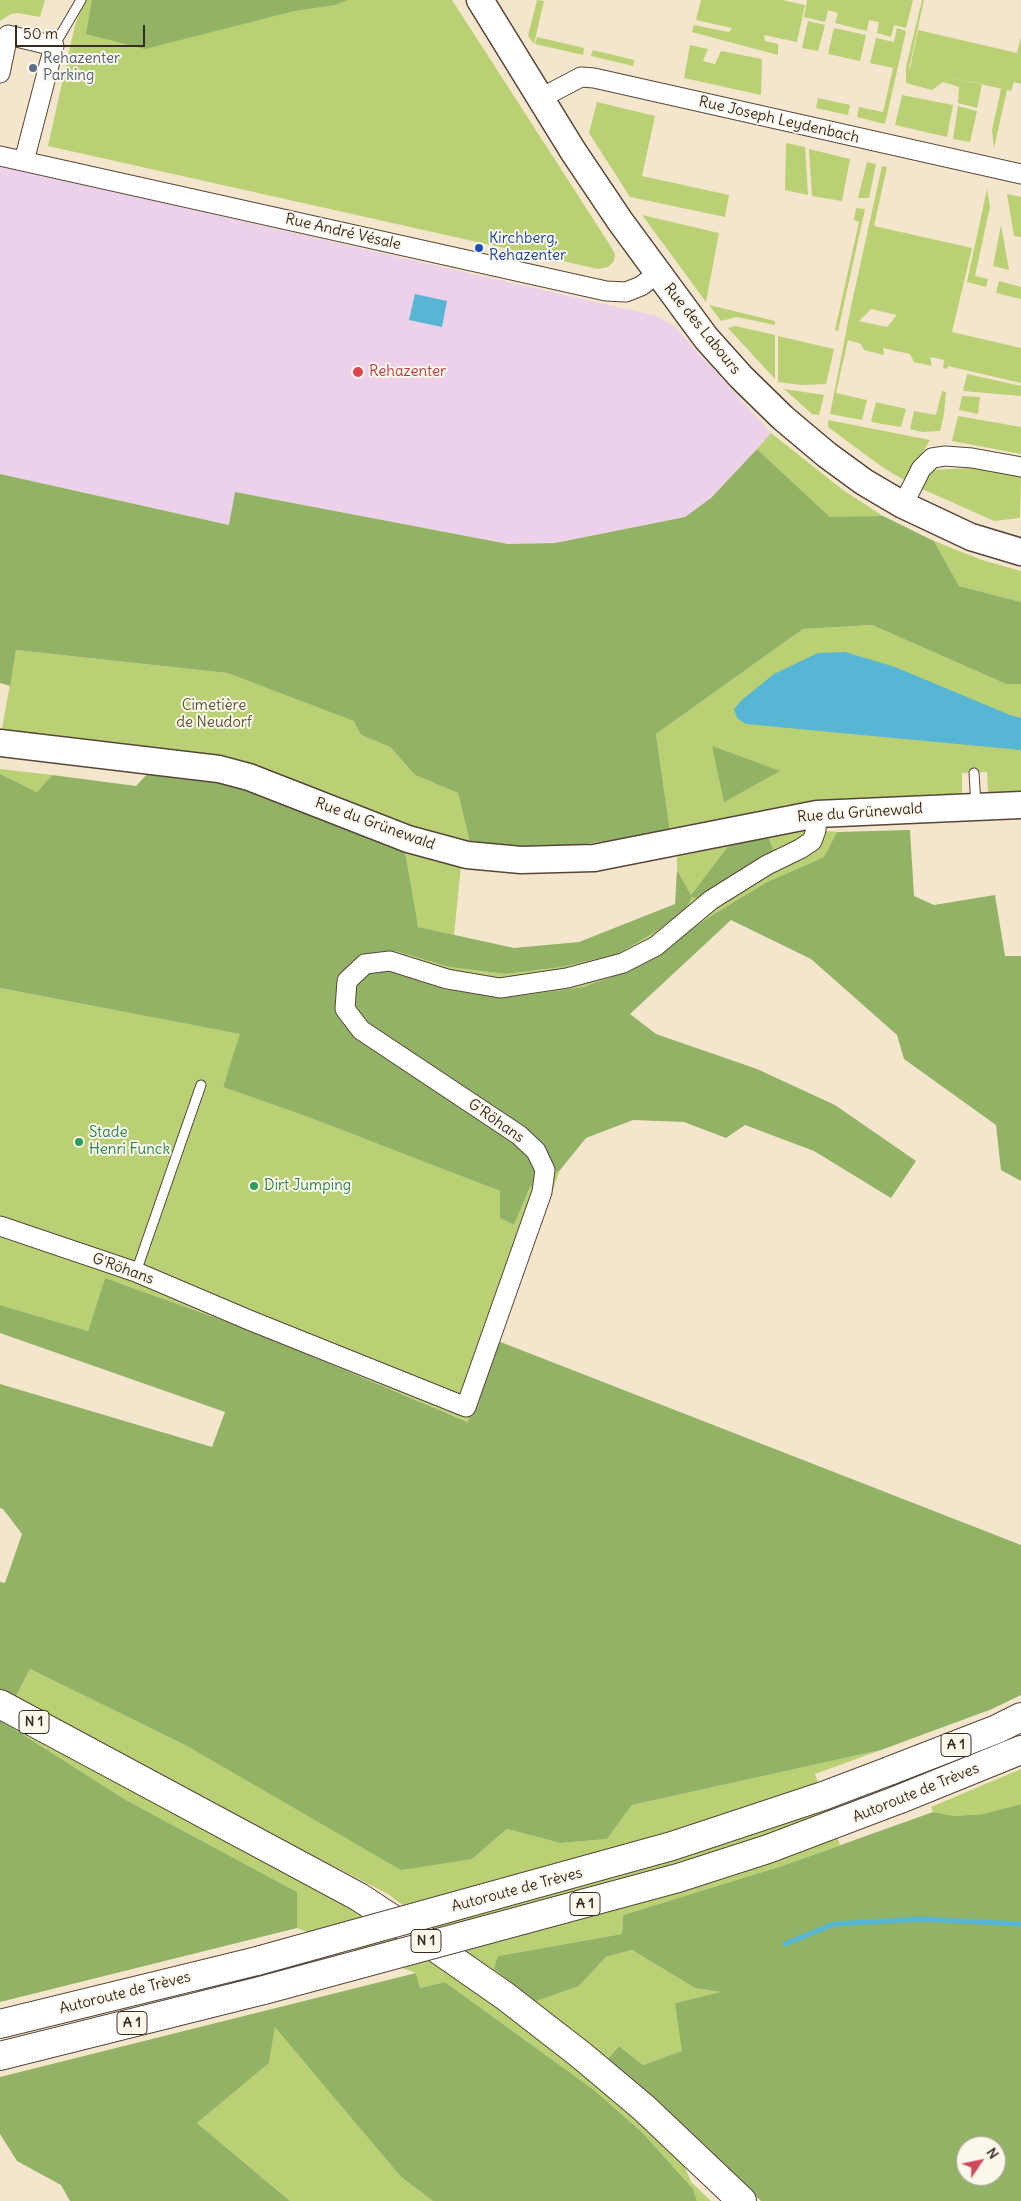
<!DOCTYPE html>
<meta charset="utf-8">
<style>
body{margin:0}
#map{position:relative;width:1021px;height:2201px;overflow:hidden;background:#f4e6cc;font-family:Delius,sans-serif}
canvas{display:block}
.north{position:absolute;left:956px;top:2136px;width:50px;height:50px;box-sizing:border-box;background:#fbf7ec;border:1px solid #aea59a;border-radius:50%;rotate:56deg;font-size:14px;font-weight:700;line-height:20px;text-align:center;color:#3b2a1e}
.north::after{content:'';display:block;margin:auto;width:18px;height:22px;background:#d1495b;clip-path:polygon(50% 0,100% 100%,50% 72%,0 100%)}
.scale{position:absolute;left:15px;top:25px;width:130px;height:22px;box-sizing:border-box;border:2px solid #3b2a1e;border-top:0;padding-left:6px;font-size:15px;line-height:18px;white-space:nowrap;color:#3b2a1e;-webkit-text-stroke:4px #fbf7ec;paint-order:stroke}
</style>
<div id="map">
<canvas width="1021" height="2201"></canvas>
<div class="north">N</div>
<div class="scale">50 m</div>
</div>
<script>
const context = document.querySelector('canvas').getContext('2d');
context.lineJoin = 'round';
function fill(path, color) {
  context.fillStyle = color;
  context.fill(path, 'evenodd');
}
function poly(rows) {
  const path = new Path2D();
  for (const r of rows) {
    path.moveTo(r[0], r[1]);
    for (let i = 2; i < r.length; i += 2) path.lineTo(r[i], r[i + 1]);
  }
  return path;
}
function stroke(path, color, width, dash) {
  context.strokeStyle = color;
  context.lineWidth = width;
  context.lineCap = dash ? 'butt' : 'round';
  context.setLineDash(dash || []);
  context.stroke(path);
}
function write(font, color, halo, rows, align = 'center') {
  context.font = font + ' Delius,sans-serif';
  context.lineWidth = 4;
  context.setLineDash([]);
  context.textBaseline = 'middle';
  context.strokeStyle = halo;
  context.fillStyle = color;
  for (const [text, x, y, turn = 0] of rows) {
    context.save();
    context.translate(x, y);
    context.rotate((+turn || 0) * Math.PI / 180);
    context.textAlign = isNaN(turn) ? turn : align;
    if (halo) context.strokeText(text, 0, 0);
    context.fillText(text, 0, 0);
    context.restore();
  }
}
fill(poly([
 [0,166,657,316,675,327,771,433,711,498,685,517,555,543,508,544,235,492,230,525,0,474]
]), '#edd0e9');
fill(poly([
 [0,0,45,0,40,17,18,13,11,14,0,21],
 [85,0,452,0,608,242,615,254,614,261,608,267,598,269,48,146,75,25],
 [537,0,544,1,534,44,528,36],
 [701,0,782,0,805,5,797,42,764,35,765,41,778,44,778,55,692,32,694,25,729,32,732,28,696,20],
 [807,0,913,0,906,28,894,25,891,37,877,33,879,22,869,20,867,31,835,23,838,13,828,10,825,22,804,17],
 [922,0,924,0,909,68,982,84,977,108,958,103,959,87,943,82,932,90,906,83,906,67],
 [808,21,825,25,818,51,802,48],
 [834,28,866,35,860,61,828,54],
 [897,28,906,31,885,124,857,117,859,107,883,112,893,68,870,63,876,38,894,42],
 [918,30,1017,53,1021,37,1021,84,1014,82,1011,91,910,68],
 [537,37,584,48,583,55,535,44],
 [690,45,708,49,703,61,715,64,721,51,762,59,761,95,684,78],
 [593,50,634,60,633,66,591,56],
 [1001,89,1007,90,994,148,992,130],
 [902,95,953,105,947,137,895,125],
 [818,98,850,105,848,115,816,108],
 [597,102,655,116,642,176,729,195,725,217,630,197,589,133],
 [958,106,977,111,970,142,953,139],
 [786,143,805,147,808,195,785,190],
 [809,149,850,159,842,201,812,196],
 [867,162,876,164,869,198,858,198],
 [882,166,887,167,874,226,972,248,952,332,1021,348,1021,383,948,366,947,369,943,368,944,360,930,357,932,366,914,362,910,354,883,348,884,355,864,350,861,344,848,340,836,393,867,400,862,420,830,414,852,302],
 [871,309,897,315,887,327,859,321],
 [987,189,990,207,975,276,988,279,986,287,967,282],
 [1007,194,1021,197,1021,237,1014,236],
 [856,208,865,209,838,331,835,330,859,222,854,220],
 [642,215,719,233,706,302],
 [1001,225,1009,270,993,266],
 [999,281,1021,287,1021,299,996,293],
 [709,305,775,321,775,325,737,317,721,321],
 [735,326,775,335,775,379,728,328],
 [778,336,834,349,826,384,802,385,778,382],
 [967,374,1021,386,1021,396,963,391],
 [784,389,824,395,819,415,812,414],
 [942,391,946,392,944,414,940,431,923,432,910,429,914,411,936,415],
 [962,396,980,397,978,414,959,410],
 [876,402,906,409,901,427,871,422],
 [958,416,1021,427,1021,454,952,441],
 [828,420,930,440,906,481,885,469,828,427],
 [771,433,843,490,883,516,831,518,757,449],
 [971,468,1021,477,1020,518,994,521,920,488,929,470],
 [934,541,982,560,1021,571,1021,602,959,586],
 [872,625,1006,684,1021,684,1021,792,988,794,987,772,962,773,962,795,670,831,656,734,803,629],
 [16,650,227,673,355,721,361,735,390,747,415,775,458,793,471,847,411,831,214,758,2,729],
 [0,769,52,775,37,792,0,774],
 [816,830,837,832,824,857,767,882,714,914,631,970,583,987,502,998,444,989,365,964,394,951,449,967,506,974,562,967,618,954,657,931,686,909,692,897,774,852,768,837],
 [729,845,691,895,677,870,677,857],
 [405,852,461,866,454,935,417,927],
 [0,988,241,1034,223,1087,308,1117,500,1191,500,1218,514,1225,530,1187,560,1170,469,1422,247,1329,105,1278,88,1331,0,1305],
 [30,1669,189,1747,472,1859,507,1829,560,1843,607,1839,632,1805,881,1750,815,1774,840,1845,782,1866,623,1915,622,1934,498,1956,579,1986,606,1957,632,1950,695,1988,722,1992,675,2003,683,2051,643,2065,619,2046,607,2060,388,1894,13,1702],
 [0,1715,312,1883,466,1984,603,2087,682,2160,691,2182,711,2201,697,2201,693,2189,643,2133,594,2090,445,1982,420,1988,416,1973,297,1928,297,1892,126,1800,0,1720],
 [1021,1769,1021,1804,983,1814,954,1816,933,1812,931,1807],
 [275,2026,401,2177,433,2201,290,2201,197,2123,269,2063]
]), '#b9d074');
fill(poly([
 [92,0,347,0,335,5,294,11,145,49,86,34],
 [757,449,830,517,883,516,934,541,959,586,1021,602,1021,684,1006,684,872,625,803,629,656,734,670,831,560,848,471,847,458,793,415,775,390,747,361,735,354,721,227,673,16,650,10,686,0,683,0,474,229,525,235,492,508,544,555,543,685,517,711,498],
 [712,746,780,771,724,802],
 [150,771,221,778,405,852,418,927,514,948,579,942,675,904,677,870,691,895,729,845,768,837,774,851,702,899,692,897,686,909,657,931,618,954,562,967,506,974,449,967,395,951,366,964,444,989,502,998,583,987,631,970,714,914,767,882,824,857,837,832,910,830,914,896,934,905,995,895,1005,956,1021,956,1021,1181,1001,1170,996,1125,904,1059,897,1035,811,959,731,920,630,1014,656,1034,757,1069,835,1105,916,1161,891,1198,814,1151,745,1125,726,1138,684,1122,633,1120,586,1138,560,1170,530,1187,514,1225,500,1218,500,1191,308,1117,223,1087,240,1034,0,988,0,774,37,792,52,775,136,786],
 [105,1278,247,1329,468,1422,498,1341,1021,1545,1021,1695,992,1709,881,1750,632,1805,607,1839,560,1843,507,1829,472,1859,401,1870,189,1747,30,1669,13,1702,0,1696,0,1582,5,1583,22,1534,3,1509,0,1508,0,1384,212,1447,225,1412,0,1333,0,1305,88,1331],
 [0,1720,126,1800,297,1892,297,1928,0,2002],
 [1021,1804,1021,2201,761,2201,653,2099,607,2060,619,2046,643,2065,682,2051,675,2003,721,1992,695,1988,632,1950,606,1957,579,1986,536,2001,494,1969,498,1956,622,1934,623,1915,782,1866,933,1812,954,1816,983,1814],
 [966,2146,996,2146,996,2176,966,2176],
 [416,1973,420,1988,445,1982,594,2090,643,2133,693,2189,697,2201,433,2201,401,2177,275,2027,269,2063,197,2123,290,2201,70,2201,61,2185,17,2161,0,2134,0,2077]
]), '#92b266');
fill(poly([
 [415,294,447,301,442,327,409,320],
 [845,652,895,667,1010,715,1021,718,1021,750,746,724,737,718,734,709,743,699,774,674,818,653]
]), '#56b6d4');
stroke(poly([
 [785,1944,834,1924,921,1919,1021,1924]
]), '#56b6d4', 5);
const service = poly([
 [54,46,81,0],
 [974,773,976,805],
 [136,1272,201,1085]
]);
const minor = poly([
 [0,73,8,35,54,46,24,161],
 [541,98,581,77,594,78,1021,174],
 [0,156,606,291,626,292,641,286,657,274],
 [903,505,921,469,932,458,945,456,972,458,1021,467],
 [0,1226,136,1272,249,1320,466,1407,542,1192,545,1170,536,1151,519,1135,361,1030,345,1009,347,981,365,964,390,961,447,979,500,988,567,978,623,963,656,946,711,900,767,865,800,849,812,841,816,830,817,814]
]);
const secondary = poly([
 [480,0,573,151,620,221,706,338,741,377,783,418,827,455,864,482,903,505,971,537,1021,552],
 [0,743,219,769,249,777,408,839,467,855,521,860,594,858,817,814,1021,805]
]);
const primary = poly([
 [0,1704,359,1897,423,1939,505,1996,581,2055,644,2108,742,2201]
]);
const motorway = poly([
 [889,1771,997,1729,1021,1717],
 [900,1799,1021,1750],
 [0,2024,257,1961],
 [0,2056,264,1990]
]);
stroke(service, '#574638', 11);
stroke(minor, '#574638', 21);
stroke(secondary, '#574638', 29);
stroke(primary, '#574638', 30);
stroke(motorway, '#574638', 30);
stroke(service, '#fff', 9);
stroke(minor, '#fff', 19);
stroke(secondary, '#fff', 26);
stroke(primary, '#fff', 28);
stroke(motorway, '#fff', 28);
const motorwayBridge = poly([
 [257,1961,672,1846,823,1796,889,1771],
 [264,1990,678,1878,768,1849,900,1799]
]);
stroke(motorwayBridge, '#574638', 30, []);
stroke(motorwayBridge, '#fff', 28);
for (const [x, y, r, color] of [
 [33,68,5,"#5c6f8a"],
 [479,248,5,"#1a4fb4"],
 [358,372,6,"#e0444e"],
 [79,1142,5,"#2e9e5b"],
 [254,1186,5,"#2e9e5b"]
]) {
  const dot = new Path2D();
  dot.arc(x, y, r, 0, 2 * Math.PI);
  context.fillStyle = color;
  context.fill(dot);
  stroke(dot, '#fbf7ec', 2);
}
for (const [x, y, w] of [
 [34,1722,30],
 [956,1745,30],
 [585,1904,30],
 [426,1941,30],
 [132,2023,30]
]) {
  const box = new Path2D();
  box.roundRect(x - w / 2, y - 11.5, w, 23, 4);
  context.fillStyle = '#fbf7ec';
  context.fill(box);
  stroke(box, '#3b2a1e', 1);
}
write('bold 14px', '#3b2a1e', null, [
 ["N 1",34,1722],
 ["A 1",956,1745],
 ["A 1",585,1904],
 ["N 1",426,1941],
 ["A 1",132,2023]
]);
write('15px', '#4e5e75', '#fbf7ec', [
 ["Rehazenter",43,59],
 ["Parking",43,76]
], 'left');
write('15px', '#3b2a1e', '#fbf7ec', [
 ["Rue Joseph Leydenbach",779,120,13],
 ["Rue André Vésale",343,232,13],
 ["Rue des Labours",702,329,51],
 ["Rue du Grünewald",860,813,-4],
 ["Rue du Grünewald",375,824,20],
 ["G'Röhans",496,1121,35],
 ["G'Röhans",123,1269,20],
 ["Autoroute de Trèves",916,1793,-22],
 ["Autoroute de Trèves",517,1890,-15],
 ["Autoroute de Trèves",125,1993,-14]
]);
write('15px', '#164399', '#fbf7ec', [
 ["Kirchberg,",489,239],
 ["Rehazenter",489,256]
], 'left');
write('15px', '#be3a42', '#fbf7ec', [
 ["Rehazenter",369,372]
], 'left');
write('15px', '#5a5434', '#fbf7ec', [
 ["Cimetière",214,706],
 ["de Neudorf",214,723]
]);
write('15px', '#27864d', '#fbf7ec', [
 ["Stade",89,1133],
 ["Henri Funck",89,1150],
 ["Dirt Jumping",264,1186]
], 'left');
</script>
